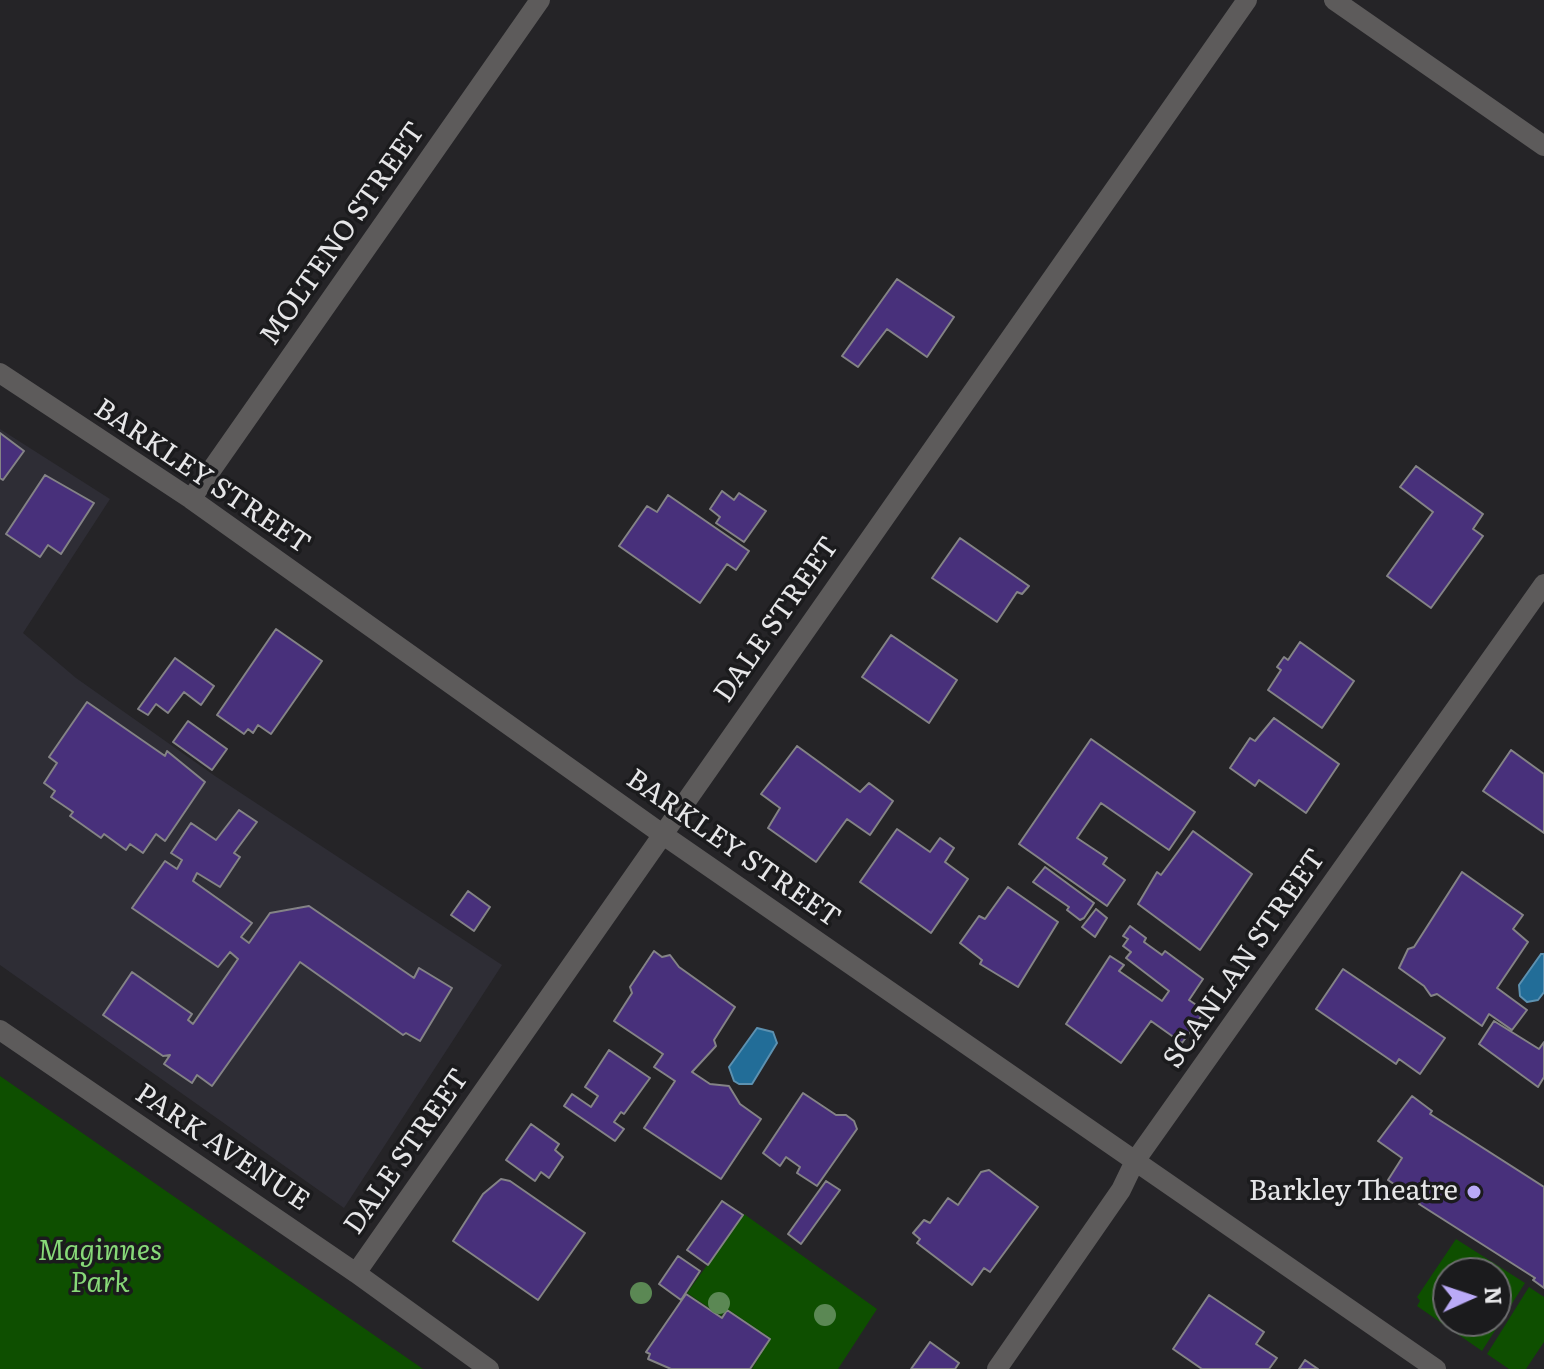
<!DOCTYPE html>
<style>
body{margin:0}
#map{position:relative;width:1544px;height:1369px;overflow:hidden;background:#252427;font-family:Literata,serif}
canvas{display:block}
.north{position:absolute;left:1432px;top:1257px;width:80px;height:80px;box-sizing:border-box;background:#1b1b1d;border:2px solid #6c6c6e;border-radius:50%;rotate:87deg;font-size:22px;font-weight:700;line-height:32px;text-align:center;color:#e6e6e8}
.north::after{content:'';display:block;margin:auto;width:28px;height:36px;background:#baaaf7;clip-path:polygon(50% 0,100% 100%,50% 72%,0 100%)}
</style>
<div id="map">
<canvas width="1544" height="1369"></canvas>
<div class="north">N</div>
</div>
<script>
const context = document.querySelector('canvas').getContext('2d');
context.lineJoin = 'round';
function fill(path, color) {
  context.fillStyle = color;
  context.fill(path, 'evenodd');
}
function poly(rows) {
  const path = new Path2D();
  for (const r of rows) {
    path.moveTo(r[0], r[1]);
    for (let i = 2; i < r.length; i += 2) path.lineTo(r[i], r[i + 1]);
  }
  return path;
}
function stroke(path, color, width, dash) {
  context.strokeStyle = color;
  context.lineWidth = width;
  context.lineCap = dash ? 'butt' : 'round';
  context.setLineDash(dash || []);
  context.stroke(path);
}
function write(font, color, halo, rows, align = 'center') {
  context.font = font + ' Literata,serif';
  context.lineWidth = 7;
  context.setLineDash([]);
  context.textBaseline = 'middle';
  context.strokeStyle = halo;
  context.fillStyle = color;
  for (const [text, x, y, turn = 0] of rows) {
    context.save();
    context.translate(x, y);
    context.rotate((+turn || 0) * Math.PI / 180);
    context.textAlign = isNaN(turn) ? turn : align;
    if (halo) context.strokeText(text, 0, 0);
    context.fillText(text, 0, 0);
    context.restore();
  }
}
fill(poly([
 [0,429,110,499,23,633,76,678,215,776,502,965,344,1208,0,965]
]), '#2e2d35');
fill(poly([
 [0,1076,423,1369,0,1369],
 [744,1214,877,1309,838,1369,752,1369,770,1338,727,1309,721,1316,687,1293],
 [1456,1239,1525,1283,1482,1351,1417,1306,1420,1301,1417,1297],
 [1448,1273,1496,1273,1496,1321,1448,1321],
 [1529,1287,1544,1297,1544,1342,1526,1369,1509,1369,1487,1354]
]), '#0e4f00');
const water = poly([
 [1541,954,1544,954,1544,992,1538,1000,1527,1002,1520,996,1519,985,1541,954],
 [757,1028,773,1032,777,1043,752,1084,739,1084,734,1081,729,1067,757,1028]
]);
fill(water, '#226d98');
stroke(water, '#5d91b0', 2);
const building = poly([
 [897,279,954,317,927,357,887,329,858,367,842,356,897,279],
 [0,433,24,451,3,480,0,478,0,433],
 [1416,466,1483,514,1473,529,1483,536,1431,608,1387,576,1433,512,1400,487,1416,466],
 [45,475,94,503,61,554,48,545,40,557,6,534,45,475],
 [722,491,734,500,739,493,766,511,744,542,716,523,720,517,710,509,722,491],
 [668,495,749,551,736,570,727,564,700,603,619,546,647,506,657,512,668,495],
 [960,538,1029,586,1022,594,1017,592,997,622,932,578,960,538],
 [276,629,322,661,271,734,258,725,253,733,248,729,244,734,217,715,276,629],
 [891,635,957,680,929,723,862,677,891,635],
 [1300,642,1354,681,1322,728,1268,690,1281,670,1277,667,1284,657,1288,660,1300,642],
 [175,658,214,686,201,705,184,692,168,713,156,704,148,715,138,709,175,658],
 [87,702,165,756,167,751,205,782,165,841,156,834,143,853,130,844,126,850,104,834,101,838,70,816,73,812,51,797,55,791,44,783,57,763,49,757,87,702],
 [1274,718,1339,764,1306,813,1259,780,1255,786,1230,768,1250,738,1255,741,1274,718],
 [188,721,227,749,212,770,173,742,188,721],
 [1091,739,1195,812,1169,850,1101,803,1077,838,1107,858,1103,864,1125,880,1107,906,1019,844,1091,739],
 [797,746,860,792,869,783,893,801,870,835,847,819,816,862,768,828,780,808,761,794,797,746],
 [1511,750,1544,774,1544,833,1483,791,1511,750],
 [239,810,257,822,234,853,240,857,220,887,197,873,193,881,252,923,241,937,249,943,270,913,309,906,414,978,419,968,452,988,420,1041,406,1033,403,1035,300,962,212,1086,197,1075,192,1083,164,1064,170,1055,163,1056,103,1015,132,972,192,1014,188,1020,193,1024,238,959,230,952,218,967,132,908,165,861,177,869,182,860,171,853,191,823,216,840,239,810],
 [897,829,930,852,940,838,954,848,945,862,968,879,931,933,860,882,897,829],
 [1193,831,1252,874,1200,950,1138,904,1157,872,1161,875,1193,831],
 [1045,867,1094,903,1084,918,1080,920,1067,910,1069,907,1033,882,1045,867],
 [1462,872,1523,915,1513,929,1528,942,1497,988,1527,1010,1512,1030,1489,1014,1482,1026,1437,994,1431,996,1424,986,1399,968,1408,949,1414,947,1462,872],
 [1008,887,1058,922,1018,987,980,964,982,960,960,943,979,916,985,919,1008,887],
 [468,891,490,907,474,931,451,915,468,891],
 [1096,909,1107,918,1095,937,1082,927,1096,909],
 [1130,926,1146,938,1144,942,1162,955,1165,951,1203,979,1189,1000,1205,1011,1182,1043,1151,1021,1121,1063,1066,1024,1110,956,1124,965,1119,971,1162,1001,1169,991,1126,958,1131,952,1123,946,1128,939,1123,936,1130,926],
 [654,951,662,957,670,955,679,967,735,1007,714,1040,716,1046,692,1072,710,1084,729,1086,740,1104,761,1119,721,1179,644,1128,675,1081,654,1067,663,1054,614,1021,632,993,630,987,654,951],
 [1343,969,1445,1038,1420,1074,1399,1059,1396,1064,1316,1009,1343,969],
 [1494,1021,1539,1049,1544,1042,1544,1077,1538,1087,1479,1044,1494,1021],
 [609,1050,650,1078,624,1114,621,1112,614,1122,624,1129,615,1141,564,1106,572,1094,591,1107,598,1096,585,1087,609,1050],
 [803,1093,836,1115,846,1115,854,1121,857,1129,817,1186,797,1173,800,1167,786,1157,780,1166,763,1153,803,1093],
 [1412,1096,1432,1111,1430,1114,1544,1187,1544,1288,1533,1280,1535,1278,1419,1204,1420,1202,1388,1180,1402,1158,1378,1141,1412,1096],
 [531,1124,559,1144,555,1150,563,1157,549,1178,541,1172,535,1181,506,1160,531,1124],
 [989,1170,1038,1207,990,1272,984,1268,972,1285,917,1243,920,1239,913,1233,924,1220,930,1223,948,1198,958,1205,981,1172,989,1170],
 [501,1179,510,1181,585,1233,538,1300,453,1241,483,1194,501,1179],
 [826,1181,840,1190,801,1244,788,1234,826,1181],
 [722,1201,743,1215,708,1265,687,1250,722,1201],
 [678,1256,700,1271,681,1300,659,1284,678,1256],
 [686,1294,722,1318,727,1310,770,1339,750,1369,671,1369,648,1359,650,1354,646,1352,686,1294],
 [1209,1295,1264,1332,1256,1344,1277,1358,1269,1369,1202,1369,1173,1349,1209,1295],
 [930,1342,959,1363,955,1369,911,1369,930,1342],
 [1305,1360,1318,1369,1299,1369,1305,1360]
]);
fill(building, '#48307b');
stroke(building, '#848386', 2);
stroke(poly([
 [1334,0,1544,146],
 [0,373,191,499,662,834,1436,1369],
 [191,499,540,0],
 [0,1030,356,1273,489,1369],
 [356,1273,1247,0],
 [997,1369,1121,1190,1135,1161,1544,584]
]), '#5d5b5b', 20);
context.fillStyle = '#5b8854';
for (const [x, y] of [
 [641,1293],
 [719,1303],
 [825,1315]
]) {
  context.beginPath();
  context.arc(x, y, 11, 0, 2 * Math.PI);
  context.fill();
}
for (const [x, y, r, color] of [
 [1474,1192,8,"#baaaf7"]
]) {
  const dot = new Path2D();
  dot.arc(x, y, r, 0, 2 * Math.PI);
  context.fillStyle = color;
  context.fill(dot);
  stroke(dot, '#1b1b1d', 3);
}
write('28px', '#e6e6e8', '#1b1b1d', [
 ["MOLTENO STREET",343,234,-55],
 ["BARKLEY STREET",202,477,34],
 ["DALE STREET",777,620,-55],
 ["BARKLEY STREET",733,849,35],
 ["SCANLAN STREET",1245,959,-55],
 ["PARK AVENUE",222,1148,34],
 ["DALE STREET",407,1152,-55]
]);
write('28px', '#e6e6e8', '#1b1b1d', [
 ["Barkley Theatre",1458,1192]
], 'right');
write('italic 28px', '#87d978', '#1b1b1d', [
 ["Maginnes",100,1252],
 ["Park",100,1284]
]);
</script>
